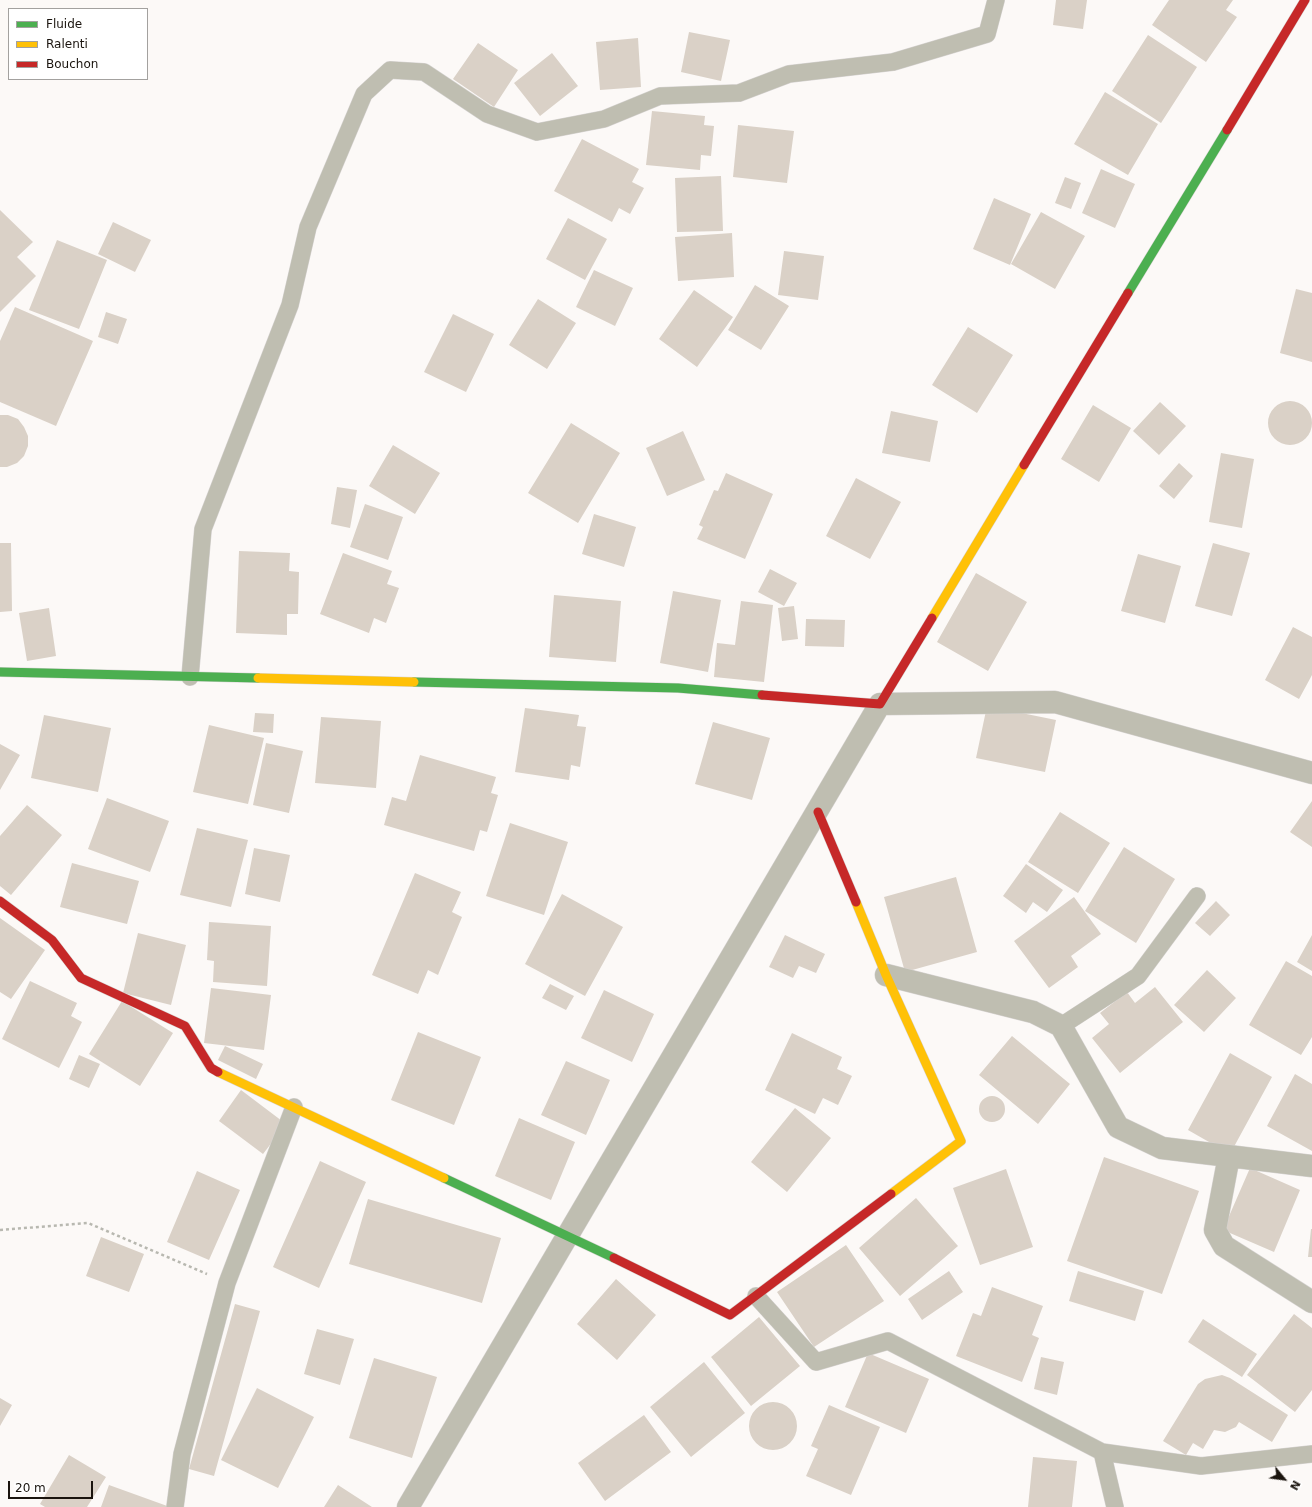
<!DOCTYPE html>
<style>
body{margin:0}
#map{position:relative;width:1312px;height:1507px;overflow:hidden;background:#fcf9f7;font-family:"DejaVu Sans",sans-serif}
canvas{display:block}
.legend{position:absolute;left:8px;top:8px;width:140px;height:72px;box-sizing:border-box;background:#fff;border:1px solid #a3a19f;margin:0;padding:5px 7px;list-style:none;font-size:12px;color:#1a140e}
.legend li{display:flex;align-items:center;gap:8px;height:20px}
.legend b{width:20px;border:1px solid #a3a19f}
.north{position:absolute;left:1264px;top:1459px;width:40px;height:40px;-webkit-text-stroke:3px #fff;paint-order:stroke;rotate:119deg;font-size:11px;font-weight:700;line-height:16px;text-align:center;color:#1a140e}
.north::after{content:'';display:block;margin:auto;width:14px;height:18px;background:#1a140e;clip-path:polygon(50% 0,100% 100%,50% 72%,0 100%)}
.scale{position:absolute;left:8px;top:1481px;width:85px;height:18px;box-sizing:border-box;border:2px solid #1a140e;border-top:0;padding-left:5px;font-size:12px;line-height:14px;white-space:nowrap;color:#1a140e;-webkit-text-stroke:3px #fff;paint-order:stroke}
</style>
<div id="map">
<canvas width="1312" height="1507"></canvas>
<ul class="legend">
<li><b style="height:5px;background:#4caf50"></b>Fluide</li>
<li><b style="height:5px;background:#ffc107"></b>Ralenti</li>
<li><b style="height:5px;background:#c62828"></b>Bouchon</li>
</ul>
<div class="north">N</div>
<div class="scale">20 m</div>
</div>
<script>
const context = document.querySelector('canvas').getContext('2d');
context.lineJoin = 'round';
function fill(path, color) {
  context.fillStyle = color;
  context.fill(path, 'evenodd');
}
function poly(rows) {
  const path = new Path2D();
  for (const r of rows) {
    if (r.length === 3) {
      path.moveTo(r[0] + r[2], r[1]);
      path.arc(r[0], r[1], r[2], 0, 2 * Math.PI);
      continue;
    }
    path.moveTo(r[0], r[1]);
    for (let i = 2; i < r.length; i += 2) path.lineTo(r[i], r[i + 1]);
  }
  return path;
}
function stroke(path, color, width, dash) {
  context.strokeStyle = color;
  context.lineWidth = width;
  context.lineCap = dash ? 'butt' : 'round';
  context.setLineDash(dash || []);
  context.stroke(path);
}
fill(poly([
 [1056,0,1087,0,1083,29,1053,25],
 [1169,0,1233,0,1226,10,1237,17,1206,62,1152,25],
 [689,32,730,40,721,81,681,72],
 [1148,35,1197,67,1161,123,1112,91],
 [638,38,641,87,600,90,596,42],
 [478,43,518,70,494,107,453,79],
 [552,53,578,86,540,116,514,83],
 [1105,92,1158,124,1128,175,1074,144],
 [652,111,705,116,704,125,714,126,711,156,701,155,700,170,646,165],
 [738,125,794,131,787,183,733,177],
 [582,139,639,169,632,182,644,188,630,214,619,208,612,222,554,191],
 [1101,169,1135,184,1115,228,1082,213],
 [721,176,723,231,677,232,675,178],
 [1065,177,1081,183,1071,209,1055,203],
 [994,198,1031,214,1010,265,973,249],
 [0,210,33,242,17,257,36,276,0,312],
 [1041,212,1085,236,1055,289,1011,264],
 [568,218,607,239,585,280,546,259],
 [113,222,151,240,135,272,98,254],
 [732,233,734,277,678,281,675,237],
 [57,240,107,260,79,329,29,310],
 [784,251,824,256,818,300,778,295],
 [594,270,633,288,615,326,576,307],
 [755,285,789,306,761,350,728,330],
 [1296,289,1312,293,1312,362,1280,353],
 [694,290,733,317,697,367,659,339],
 [538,299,576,323,547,369,509,345],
 [15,307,93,341,56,426,0,402,0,341],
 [106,312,127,319,118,344,98,337],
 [453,314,494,334,466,392,424,372],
 [968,327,1013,355,977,413,932,385],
 [1290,423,22],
 [1160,402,1186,426,1159,455,1133,431],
 [1093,405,1131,428,1099,482,1061,459],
 [891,411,938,421,930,462,882,453],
 [0,415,8,415,18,419,24,427,28,436,28,446,24,456,17,463,7,467,0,467],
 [571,423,620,453,578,523,528,493],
 [683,431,705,480,667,496,646,448],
 [393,445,440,473,415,514,369,486],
 [1221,453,1254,459,1242,528,1209,522],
 [1179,463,1193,476,1174,499,1159,486],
 [726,473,773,494,745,559,697,539,703,527,699,525,714,490,718,491],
 [856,478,901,502,870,559,826,536],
 [337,487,357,490,350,528,331,524],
 [365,504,403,517,388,560,350,547],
 [594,514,636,527,624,567,582,554],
 [0,543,11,543,12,611,0,612],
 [1213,543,1250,553,1232,616,1195,606],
 [239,551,290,553,289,571,299,572,298,614,287,614,287,635,236,633],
 [343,553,392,571,387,584,399,588,386,623,374,618,369,633,320,614],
 [1138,554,1181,566,1165,623,1121,611],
 [770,569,797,583,784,606,758,592],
 [976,573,1027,602,988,671,937,642],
 [673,591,721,600,708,672,660,663],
 [554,595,621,601,616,662,549,657],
 [741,601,773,605,764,682,714,677,717,643,735,645],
 [794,606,798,639,782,641,778,608],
 [49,608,56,656,27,661,19,613],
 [806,619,845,620,844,647,805,646],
 [1293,627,1312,637,1312,675,1299,699,1265,680],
 [987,706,1056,720,1045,772,976,758],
 [525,708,579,715,577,726,586,727,580,767,571,765,569,780,515,772],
 [255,713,274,714,273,733,253,732],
 [44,715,111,728,98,792,31,778],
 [321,717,381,721,376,788,315,783],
 [713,722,770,738,752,800,695,784],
 [209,725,264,738,248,804,193,792],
 [266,743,303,751,289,813,253,805],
 [0,744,20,755,0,790],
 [420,755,496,777,491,793,498,795,487,832,480,830,474,851,384,825,392,797,406,801],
 [107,798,169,821,150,872,88,849],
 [1312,801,1312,847,1290,832],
 [27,805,62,835,11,895,0,886,0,836],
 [1060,812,1110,843,1078,893,1028,862],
 [510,823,568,842,544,915,486,896],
 [197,828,248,840,231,907,180,895],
 [1124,847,1175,879,1136,943,1085,911],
 [254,848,290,855,280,902,245,894],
 [72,863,139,881,127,924,60,907],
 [1026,864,1063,890,1047,912,1033,902,1026,913,1003,896],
 [415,873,461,892,452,912,462,917,438,975,428,970,418,994,372,975],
 [956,877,977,952,905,972,884,897],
 [562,894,623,927,585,996,525,964],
 [1074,897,1101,934,1071,956,1078,967,1049,988,1014,941],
 [1216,901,1230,915,1210,936,1195,923],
 [0,918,45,950,11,999,0,992],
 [209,922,271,926,267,986,213,982,214,961,207,960],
 [138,933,186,945,171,1005,123,993],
 [785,935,825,954,816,973,799,966,793,978,769,967],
 [1312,935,1312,971,1297,962],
 [1286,961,1312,976,1312,1037,1301,1055,1249,1025],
 [1207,970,1236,998,1204,1032,1174,1005],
 [30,981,77,1003,71,1016,82,1022,59,1068,2,1039],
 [550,984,574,996,566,1010,542,998],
 [1155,987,1183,1022,1120,1073,1092,1038,1109,1024,1100,1013,1127,992,1135,1003],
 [211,988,271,995,264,1050,204,1043],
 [604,990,654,1014,632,1062,581,1038],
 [122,1001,173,1033,140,1086,89,1054],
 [418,1032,481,1057,454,1125,391,1100],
 [792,1033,842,1057,837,1069,852,1076,838,1105,823,1098,815,1114,765,1090],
 [1012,1036,1070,1084,1038,1124,979,1075],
 [225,1046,263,1064,256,1079,218,1060],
 [1230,1053,1272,1077,1230,1154,1188,1130],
 [79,1055,100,1064,89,1088,69,1079],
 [566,1061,610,1080,586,1135,541,1115],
 [1295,1074,1312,1084,1312,1151,1267,1126],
 [241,1090,286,1124,263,1154,219,1121],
 [992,1109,13],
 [795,1108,831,1138,787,1192,751,1162],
 [519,1118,575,1142,551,1200,495,1176],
 [1104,1157,1199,1191,1162,1294,1067,1261],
 [320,1161,366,1182,319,1288,273,1267],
 [1250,1168,1300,1190,1274,1252,1223,1230],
 [1006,1169,1033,1247,980,1265,953,1188],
 [197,1171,240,1190,209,1260,167,1242],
 [916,1198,958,1246,900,1296,859,1248],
 [368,1199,501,1238,482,1303,349,1264],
 [1311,1229,1312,1229,1312,1257,1308,1257],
 [101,1237,144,1254,129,1292,86,1276],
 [846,1245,884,1301,814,1347,777,1292],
 [949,1271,963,1292,922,1320,908,1299],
 [1078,1271,1144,1291,1135,1321,1069,1301],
 [616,1279,656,1315,617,1360,577,1324],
 [992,1287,1043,1306,1032,1335,1039,1338,1022,1382,956,1356,973,1313,981,1316],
 [235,1304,260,1311,214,1476,189,1469],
 [1294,1314,1312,1328,1312,1390,1295,1412,1247,1375],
 [759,1317,800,1366,751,1406,711,1357],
 [1203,1319,1257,1354,1242,1377,1188,1342],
 [317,1329,354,1339,340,1385,304,1374],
 [868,1353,929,1379,906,1433,845,1407],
 [1041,1357,1064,1362,1057,1395,1034,1389],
 [374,1358,437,1377,412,1458,349,1438],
 [704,1362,745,1413,691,1457,650,1407],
 [1222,1375,1230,1378,1288,1415,1272,1442,1239,1422,1236,1427,1225,1432,1214,1430,1203,1449,1193,1443,1186,1455,1163,1441,1198,1384,1205,1379],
 [257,1388,314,1417,278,1488,221,1460],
 [0,1398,12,1405,0,1426],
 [773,1426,24],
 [829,1405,880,1427,851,1495,806,1476,818,1449,811,1446],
 [644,1415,671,1452,605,1501,578,1463],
 [69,1455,106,1477,87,1507,45,1507,40,1504],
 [1033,1457,1077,1461,1072,1507,1028,1507],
 [109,1485,170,1507,101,1507],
 [338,1485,372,1507,324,1507]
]), '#dad1c7');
const lane = poly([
 [190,677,203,529,290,305,308,227,364,94,390,70,424,72,487,114,537,132,604,119,660,96,739,93,789,74,893,62,987,34,996,0],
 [1061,1026,1138,976,1197,896],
 [756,1296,816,1362,888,1341,1102,1452,1115,1507],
 [1102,1452,1201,1466,1312,1454],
 [175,1507,182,1454,227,1283,294,1107]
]);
const street = poly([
 [886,975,1033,1012,1061,1026,1118,1127,1162,1148,1312,1166],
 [1229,1156,1215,1230,1224,1246,1312,1302],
 [408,1507,880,704,1055,702,1312,773]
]);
const fast = poly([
 [1128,293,1227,130],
 [0,672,258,678],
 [414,682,678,688,762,695],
 [444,1178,614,1258]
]);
const slow = poly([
 [932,618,1024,465],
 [258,678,414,682],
 [856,902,886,975,961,1141,891,1194],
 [218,1072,444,1178]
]);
const jam = poly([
 [1227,130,1305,0],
 [1024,465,1128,293],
 [762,695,880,704,932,618],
 [818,812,856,902],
 [0,901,52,940,81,978,185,1026,211,1068,218,1072],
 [614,1258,730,1315,891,1194]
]);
stroke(lane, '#d7d4d3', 18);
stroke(street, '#d7d4d3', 23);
stroke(fast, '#d7d4d3', 10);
stroke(slow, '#d7d4d3', 10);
stroke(jam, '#d7d4d3', 10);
stroke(poly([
 [0,1230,88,1223,207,1274]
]), '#b8b8b0', 2.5, [3, 3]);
stroke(lane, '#bfbeb1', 17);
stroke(street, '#bfbeb1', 22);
stroke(fast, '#4caf50', 9);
stroke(slow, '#ffc107', 9);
stroke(jam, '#c62828', 9);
</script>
